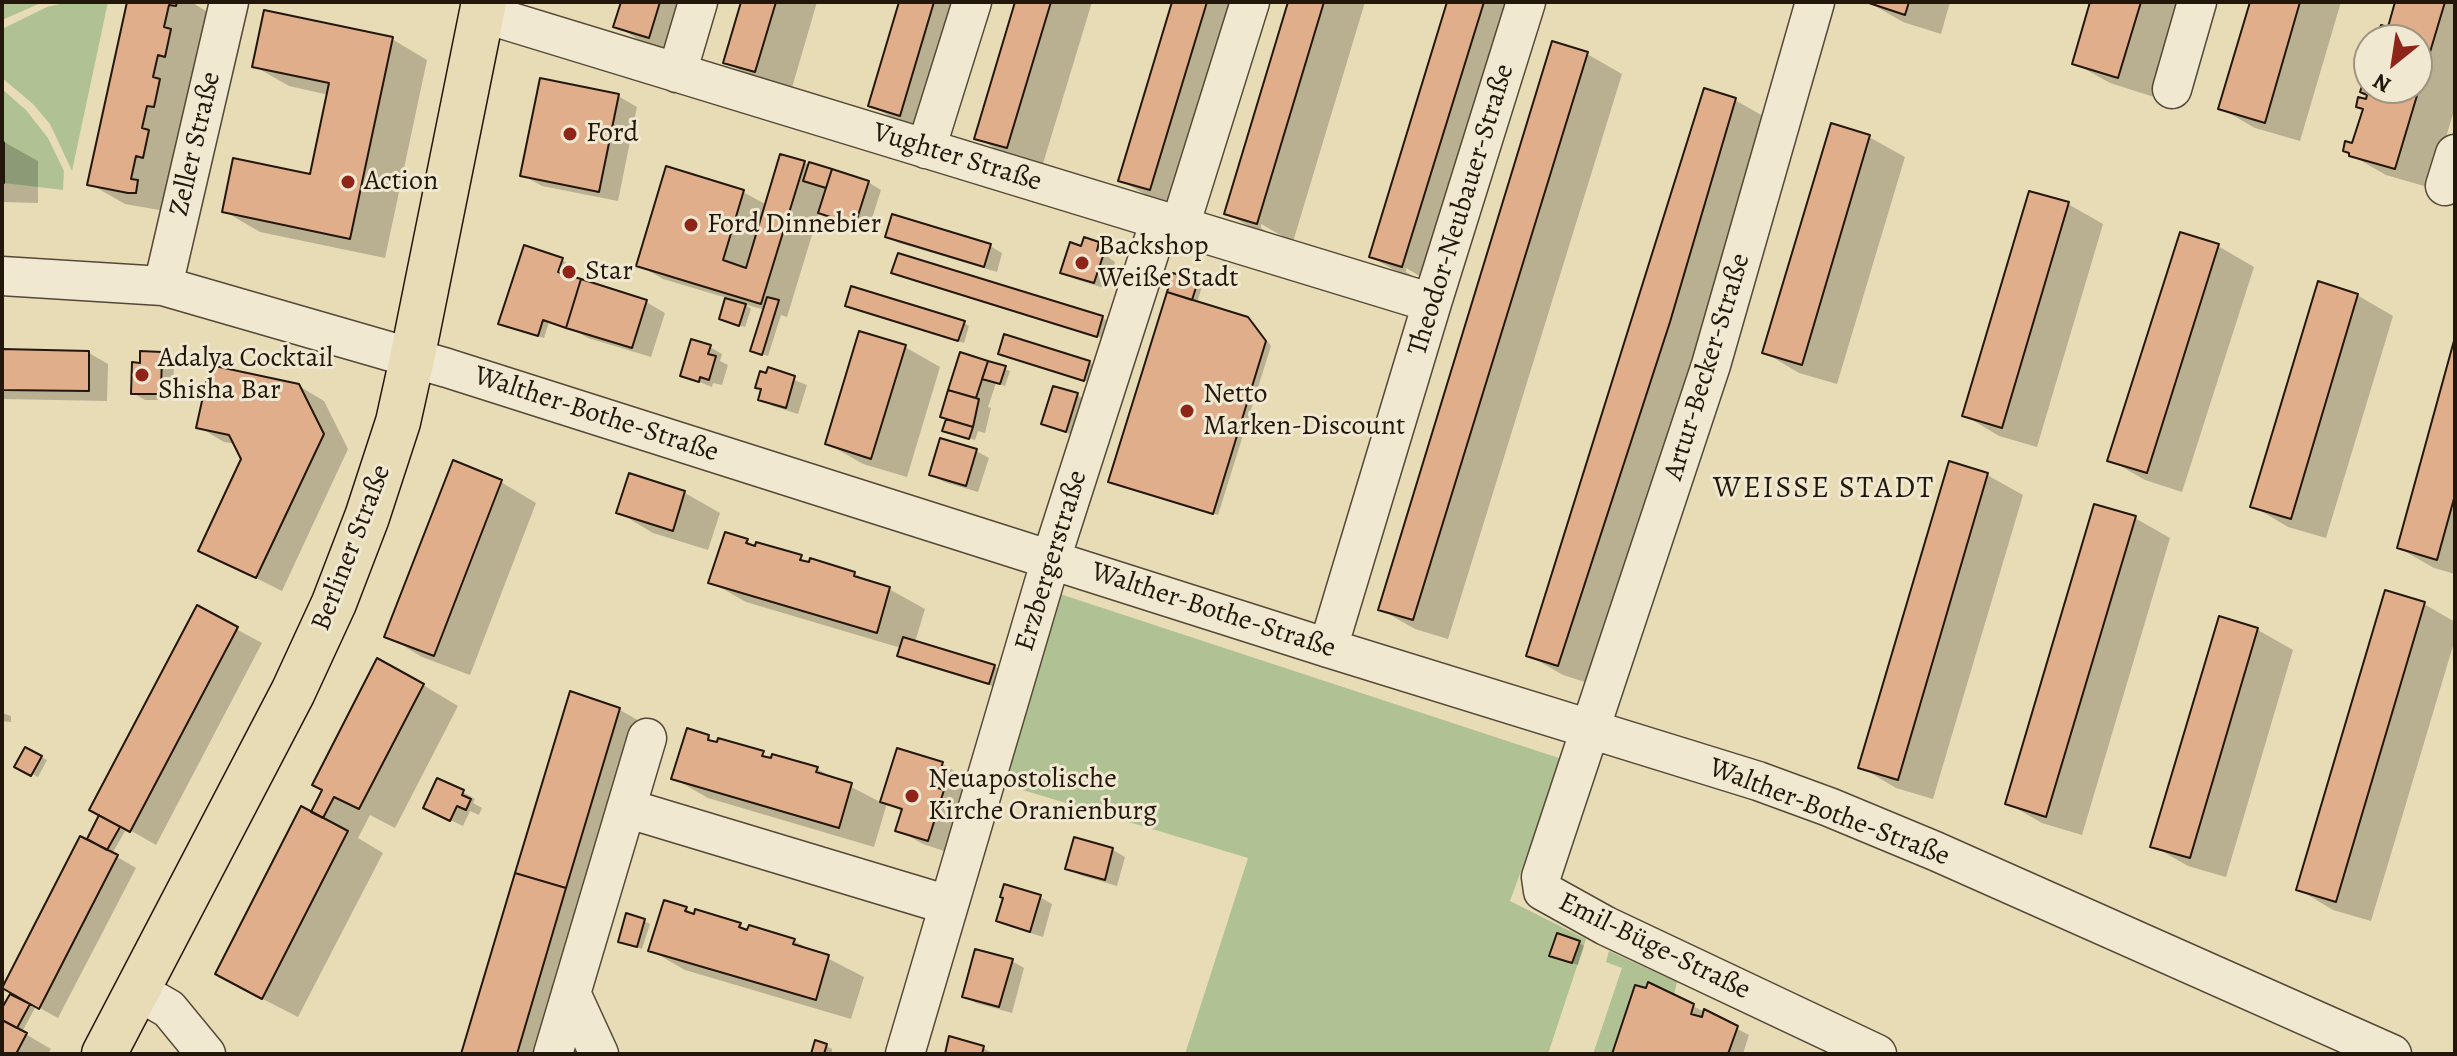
<!DOCTYPE html>
<meta charset="utf-8">
<style>
body{margin:0}
#map{position:relative;width:2457px;height:1056px;overflow:hidden;background:#e8dcb7;font-family:Alegreya,serif}
canvas{display:block}
.frame{position:absolute;inset:0;border:4px solid #23170c;pointer-events:none}
.north{position:absolute;left:2353px;top:24px;width:80px;height:80px;box-sizing:border-box;background:#f0e8d0;border:2px solid #9e9482;border-radius:50%;rotate:210deg;font-size:22px;font-weight:700;line-height:32px;text-align:center;color:#23170c}
.north::after{content:'';display:block;margin:auto;width:28px;height:36px;background:#8f2418;clip-path:polygon(50% 0,100% 100%,50% 72%,0 100%)}
</style>
<div id="map">
<canvas width="2457" height="1056"></canvas>
<div class="frame"></div>
<div class="north">N</div>
</div>
<script>
const context = document.querySelector('canvas').getContext('2d');
context.lineJoin = 'round';
function fill(path, color) {
  context.fillStyle = color;
  context.fill(path, 'evenodd');
}
function poly(rows) {
  const path = new Path2D();
  for (const r of rows) {
    path.moveTo(r[0], r[1]);
    for (let i = 2; i < r.length; i += 2) path.lineTo(r[i], r[i + 1]);
  }
  return path;
}
function stroke(path, color, width, dash) {
  context.strokeStyle = color;
  context.lineWidth = width;
  context.lineCap = dash ? 'butt' : 'round';
  context.setLineDash(dash || []);
  context.stroke(path);
}
function write(font, color, halo, rows, align = 'center') {
  context.font = font + ' Alegreya,serif';
  context.lineWidth = 6;
  context.setLineDash([]);
  context.textBaseline = 'middle';
  context.strokeStyle = halo;
  context.fillStyle = color;
  for (const [text, x, y, turn = 0] of rows) {
    context.save();
    context.translate(x, y);
    context.rotate((+turn || 0) * Math.PI / 180);
    context.textAlign = isNaN(turn) ? turn : align;
    if (halo) context.strokeText(text, 0, 0);
    context.fillText(text, 0, 0);
    context.restore();
  }
}
fill(poly([
 [2,2,43,2,2,20],
 [68,2,108,2,72,171,50,124,33,104,2,78,2,29,47,7],
 [2,89,26,110,48,138,64,171,63,190,4,183],
 [1060,594,1562,759,1510,901,1586,939,1548,1054,1185,1054,1248,858,1003,784],
 [1609,951,1677,982,1674,995,1648,982,1646,988,1635,985,1612,1054,1593,1054,1622,968,1606,962]
]), '#b0c293');
fill(poly([
 [129,2,191,2,213,15,211,25,204,24,171,212,125,204,90,184],
 [623,2,689,2,674,51,641,41,616,26],
 [743,2,817,2,791,91,761,82,725,62],
 [901,2,975,2,935,135,905,125,870,105],
 [1018,2,1092,2,1042,167,1012,158,977,138],
 [1174,2,1248,2,1185,209,1155,200,1120,180],
 [1290,2,1365,2,1293,242,1261,224,1261,228,1278,238,1261,233,1226,213],
 [1449,2,1524,2,1437,286,1406,268,1406,272,1423,282,1407,277,1371,257],
 [1868,2,1950,2,1941,34,1903,22],
 [2092,2,2182,2,2154,97,2110,83,2074,63],
 [2252,2,2341,2,2300,141,2255,128,2220,108],
 [2397,2,2455,2,2455,107,2431,188,2386,175,2351,155,2369,95,2363,91,2369,86,2417,88,2417,40,2386,40],
 [392,39,427,60,385,258,260,232,224,211,312,177,329,95,289,86,254,66],
 [1587,54,1622,74,1448,639,1415,629,1380,609],
 [618,96,637,107,618,201,542,186,522,175],
 [1735,100,1770,120,1594,685,1563,675,1528,655],
 [1832,126,1869,137,1905,157,1837,384,1799,373,1764,352],
 [2,141,38,161,38,203,2,202],
 [804,163,868,182,881,190,868,231,832,220,819,212,787,317,781,315,768,356,758,353,765,310,744,304,751,309,745,327,726,322,721,318,727,298,663,279,638,265,743,192,767,205],
 [2068,204,2103,224,2037,447,1999,436,1964,415],
 [2181,234,2218,246,2254,267,2182,492,2145,480,2110,460],
 [887,236,990,246,1002,253,997,272,899,243],
 [1098,244,1111,251,1109,258,1115,262,1107,289,1075,279,1062,272,1082,248],
 [562,260,567,263,564,276,646,302,665,313,651,357,588,338,574,330,549,322,544,338,506,326],
 [893,272,1102,318,1108,321,1103,338],
 [1197,283,1202,286,1197,303,1247,319,1254,323,1271,346,1218,515,1116,484],
 [2357,295,2393,316,2326,538,2288,527,2253,506],
 [853,308,964,323,969,326,964,343],
 [2455,345,2455,574,2434,568,2399,548],
 [710,347,722,354,720,361,728,365,722,385,713,383,712,387,682,375],
 [905,347,940,367,907,477,863,464,828,444],
 [2,351,89,353,108,364,107,401,2,399],
 [162,354,174,361,173,400,145,400,133,393,142,365],
 [961,354,1010,371,1005,386,996,383,988,407,991,408,985,433,978,431,975,440,950,433,948,420,942,416],
 [1006,356,1089,362,1095,366,1089,382],
 [769,370,807,385,798,414,773,406,760,399,763,390,757,387],
 [299,386,324,401,348,449,282,591,200,550,243,459,236,444,224,442,199,427],
 [1077,395,1089,402,1079,438,1044,423],
 [976,451,989,458,978,492,944,482,931,474],
 [1950,464,1987,475,2023,495,1933,799,1896,788,1861,767],
 [630,475,685,493,720,513,708,550,653,533,618,512],
 [501,482,536,503,470,675,422,657,387,636],
 [2135,518,2170,538,2082,835,2042,823,2007,803],
 [747,541,757,547,855,574,872,583,889,589,925,609,915,642,994,666,1006,674,1002,689,912,662,899,655,901,648,746,602,711,582],
 [2424,604,2455,622,2455,639,2371,921,2333,910,2298,889],
 [197,608,262,643,156,845,114,821,114,826,125,831,112,854,136,868,58,1018,36,1006,22,1032,51,1049,48,1054,2,1054,2,1013,102,845,89,838],
 [2220,619,2258,630,2293,650,2226,877,2188,866,2153,846],
 [423,685,458,706,395,828,370,815,358,838,383,853,298,1017,253,994,312,814],
 [571,694,620,710,655,730,558,1054,464,1054],
 [2,713,11,716,11,722,2,721],
 [688,731,719,743,817,769,882,803,942,764,967,778,953,854,923,844,898,830,903,812,887,803,874,847,708,798,673,778],
 [26,749,47,760,38,777,17,766],
 [463,792,475,799,473,803,482,808,479,815,470,811,463,826,438,814],
 [1076,840,1113,850,1125,857,1117,886,1080,875,1068,868],
 [1040,897,1052,904,1043,937,1011,927,998,920,1005,898],
 [686,909,696,915,794,941,864,977,851,1019,685,970,650,950],
 [644,921,650,924,642,949,626,944],
 [1579,943,1584,946,1578,965,1557,958],
 [1012,961,1024,968,1012,1013,976,1003,964,996],
 [1693,1006,1749,1035,1743,1054,1614,1054],
 [826,1046,832,1049,832,1054,813,1054],
 [983,1048,994,1054,947,1054]
]), '#0003');
const building = poly([
 [127,2,177,2,176,6,169,5,164,27,171,29,165,57,158,55,153,77,160,79,154,107,147,106,142,128,149,130,143,158,136,156,131,179,138,180,136,193,128,193,87,185,127,2],
 [621,2,660,2,649,38,613,27,621,2],
 [741,2,776,2,755,72,723,63,741,2],
 [899,2,934,2,900,116,868,106,899,2],
 [1015,2,1051,2,1007,148,974,139,1015,2],
 [1172,2,1207,2,1150,190,1118,181,1172,2],
 [1288,2,1324,2,1257,224,1224,214,1288,2],
 [1447,2,1484,2,1402,267,1369,257,1447,2],
 [1866,2,1909,2,1905,15,1866,2],
 [2090,2,2141,2,2118,78,2072,64,2090,2],
 [2250,2,2300,2,2265,123,2218,109,2250,2],
 [2395,2,2445,2,2395,169,2349,156,2349,153,2343,151,2345,141,2352,143,2363,109,2356,107,2358,97,2366,99,2367,95,2360,92,2363,83,2369,84,2369,88,2417,88,2417,40,2383,40,2384,36,2378,35,2381,25,2388,27,2395,2],
 [264,10,393,37,350,239,222,212,233,158,310,174,329,83,252,67,264,10],
 [1552,41,1588,52,1413,620,1378,610,1552,41],
 [540,78,619,94,599,192,520,176,540,78],
 [1704,88,1736,98,1670,322,1558,666,1526,656,1704,88],
 [1831,123,1870,135,1802,365,1762,353,1831,123],
 [2,139,4,143,4,183,2,183,2,139],
 [780,154,805,161,761,304,636,266,666,166,744,190,723,260,746,268,780,154],
 [809,162,832,169,826,188,803,181,809,162],
 [832,169,869,181,855,225,818,213,832,169],
 [2029,191,2069,202,2002,428,1962,416,2029,191],
 [892,214,991,244,984,267,885,237,892,214],
 [2180,232,2219,244,2147,473,2107,461,2180,232],
 [1084,237,1099,242,1097,251,1104,253,1094,283,1060,273,1070,242,1081,246,1084,237],
 [524,245,563,258,558,272,581,279,566,328,543,320,538,336,498,324,524,245],
 [898,253,1103,316,1097,337,891,273,898,253],
 [1173,273,1198,281,1192,300,1167,292,1173,273],
 [581,279,647,300,632,348,566,328,581,279],
 [2318,281,2358,294,2291,519,2250,507,2318,281],
 [851,286,965,321,958,341,845,306,851,286],
 [1167,292,1248,317,1266,341,1213,514,1108,482,1167,292],
 [767,297,779,300,762,355,750,351,767,297],
 [725,298,746,304,739,326,719,319,725,298],
 [859,331,906,345,871,459,825,444,859,331],
 [1004,334,1090,361,1084,381,998,354,1004,334],
 [2455,337,2455,495,2437,560,2397,548,2455,337],
 [691,339,711,345,708,354,716,356,709,380,700,377,699,382,680,376,691,339],
 [2,349,89,351,89,391,2,390,2,349],
 [140,351,162,352,161,394,131,394,132,362,140,363,140,351],
 [960,352,988,361,976,398,948,390,960,352],
 [988,361,1006,366,1000,384,982,379,988,361],
 [210,365,299,384,324,434,256,578,198,551,241,459,229,435,196,428,210,365],
 [768,367,795,376,786,408,758,400,761,389,755,388,760,371,766,373,768,367],
 [1053,386,1078,393,1066,432,1041,424,1053,386],
 [948,390,979,399,973,427,940,417,948,390],
 [946,419,973,427,969,439,942,431,946,419],
 [940,438,977,449,966,486,929,475,940,438],
 [453,460,502,480,434,656,384,637,453,460],
 [1949,461,1988,473,1898,780,1858,768,1949,461],
 [629,473,685,491,673,531,616,513,629,473],
 [2094,504,2136,516,2046,817,2005,804,2094,504],
 [725,532,748,539,746,543,755,546,756,542,802,555,800,560,809,562,810,558,855,572,854,576,890,587,877,633,708,583,725,532],
 [2385,590,2425,602,2336,902,2296,890,2385,590],
 [197,605,238,627,130,832,89,810,197,605],
 [2219,616,2258,628,2190,858,2150,847,2219,616],
 [903,637,995,665,989,684,897,656,903,637],
 [377,658,424,684,359,809,334,797,323,818,311,812,322,790,312,785,377,658],
 [570,691,620,708,566,888,515,873,570,691],
 [687,728,709,735,708,740,717,742,718,738,764,751,762,756,771,758,772,754,818,767,816,772,852,783,839,828,671,779,687,728],
 [25,747,42,756,31,776,14,767,25,747],
 [897,748,943,762,935,787,944,790,928,841,895,831,902,809,880,802,897,748],
 [437,778,464,790,462,795,471,799,466,810,457,806,450,821,423,808,437,778],
 [301,806,348,831,262,999,215,974,301,806],
 [99,815,120,827,107,850,87,839,99,815],
 [80,836,118,855,39,1009,2,988,80,836],
 [1074,837,1113,848,1105,880,1065,869,1074,837],
 [515,873,566,888,517,1054,461,1054,515,873],
 [1004,884,1041,895,1030,932,996,921,1003,898,1000,897,1004,884],
 [664,900,687,907,685,911,694,914,695,909,741,923,739,927,747,930,749,925,795,939,793,944,829,955,816,1000,648,951,664,900],
 [626,913,645,919,637,947,618,942,626,913],
 [1557,933,1580,941,1572,963,1549,956,1557,933],
 [975,949,1013,959,999,1007,962,997,975,949],
 [1648,982,1694,1004,1691,1014,1702,1017,1704,1009,1738,1026,1728,1054,1612,1054,1635,985,1646,988,1648,982],
 [10,994,30,1004,17,1028,2,1020,2,1008,10,994],
 [2,1020,27,1033,16,1054,2,1054,2,1020],
 [949,1036,984,1046,982,1054,945,1054,949,1036],
 [815,1040,827,1044,824,1054,811,1054,815,1040]
]);
fill(building, '#e1ae8b');
stroke(building, '#23170c', 2);
const minor = poly([
 [1815,2,1711,365,1541,877,1543,891,1606,926,1877,1054],
 [482,13,1432,303],
 [677,73,698,2],
 [2172,89,2197,2],
 [926,149,972,2],
 [2445,186,2455,154],
 [1180,226,1250,2],
 [2,276,163,286,447,368,1328,648,1758,781,1829,807,1935,851,2392,1054],
 [163,286,229,2],
 [1328,648,1432,303,1526,2],
 [626,808,948,905],
 [138,991,169,1009,206,1054],
 [571,993,599,1054],
 [553,1054,647,738],
 [905,1054,1051,559,1160,220]
]);
const major = poly([
 [104,1054,293,692,334,603,367,517,398,422,412,359,484,2]
]);
stroke(minor, '#544837', 41);
stroke(major, '#23170c', 47);
stroke(minor, '#f0e8d0', 38);
stroke(major, '#e8dcb7', 44);
for (const [x, y, r, color] of [
 [570,134,8,"#8f2418"],
 [348,182,8,"#8f2418"],
 [691,225,8,"#8f2418"],
 [1082,263,8,"#8f2418"],
 [569,272,8,"#8f2418"],
 [142,375,8,"#8f2418"],
 [1187,411,8,"#8f2418"],
 [912,796,8,"#8f2418"]
]) {
  const dot = new Path2D();
  dot.arc(x, y, r, 0, 2 * Math.PI);
  context.fillStyle = color;
  context.fill(dot);
  stroke(dot, '#f0e8d0', 3);
}
write('28px', '#23170c', '#f0e8d0', [
 ["Ford",586,134],
 ["Action",364,182],
 ["Ford Dinnebier",707,225],
 ["Backshop",1098,247],
 ["Weiße Stadt",1098,279],
 ["Star",585,272],
 ["Adalya Cocktail",158,359],
 ["Shisha Bar",158,391],
 ["Netto",1203,395],
 ["Marken-Discount",1203,427],
 ["Neuapostolische",928,780],
 ["Kirche Oranienburg",928,812]
], 'left');
write('28px', '#23170c', '#f0e8d0', [
 ["Zeller Straße",196,144,-77],
 ["Vughter Straße",957,158,17],
 ["Theodor-Neubauer-Straße",1462,210,-73],
 ["Artur-Becker-Straße",1708,367,-73],
 ["Walther-Bothe-Straße",596,415,18],
 ["Berliner Straße",352,548,-69],
 ["Erzbergerstraße",1052,561,-73],
 ["Walther-Bothe-Straße",1213,611,18],
 ["Walther-Bothe-Straße",1829,813,21],
 ["Emil-Büge-Straße",1654,947,26]
]);
context.letterSpacing = '2px';
write('30px', '#23170c', '#f0e8d0', [
 ["WEISSE STADT",1824,490]
]);
context.letterSpacing = '0px';
</script>
